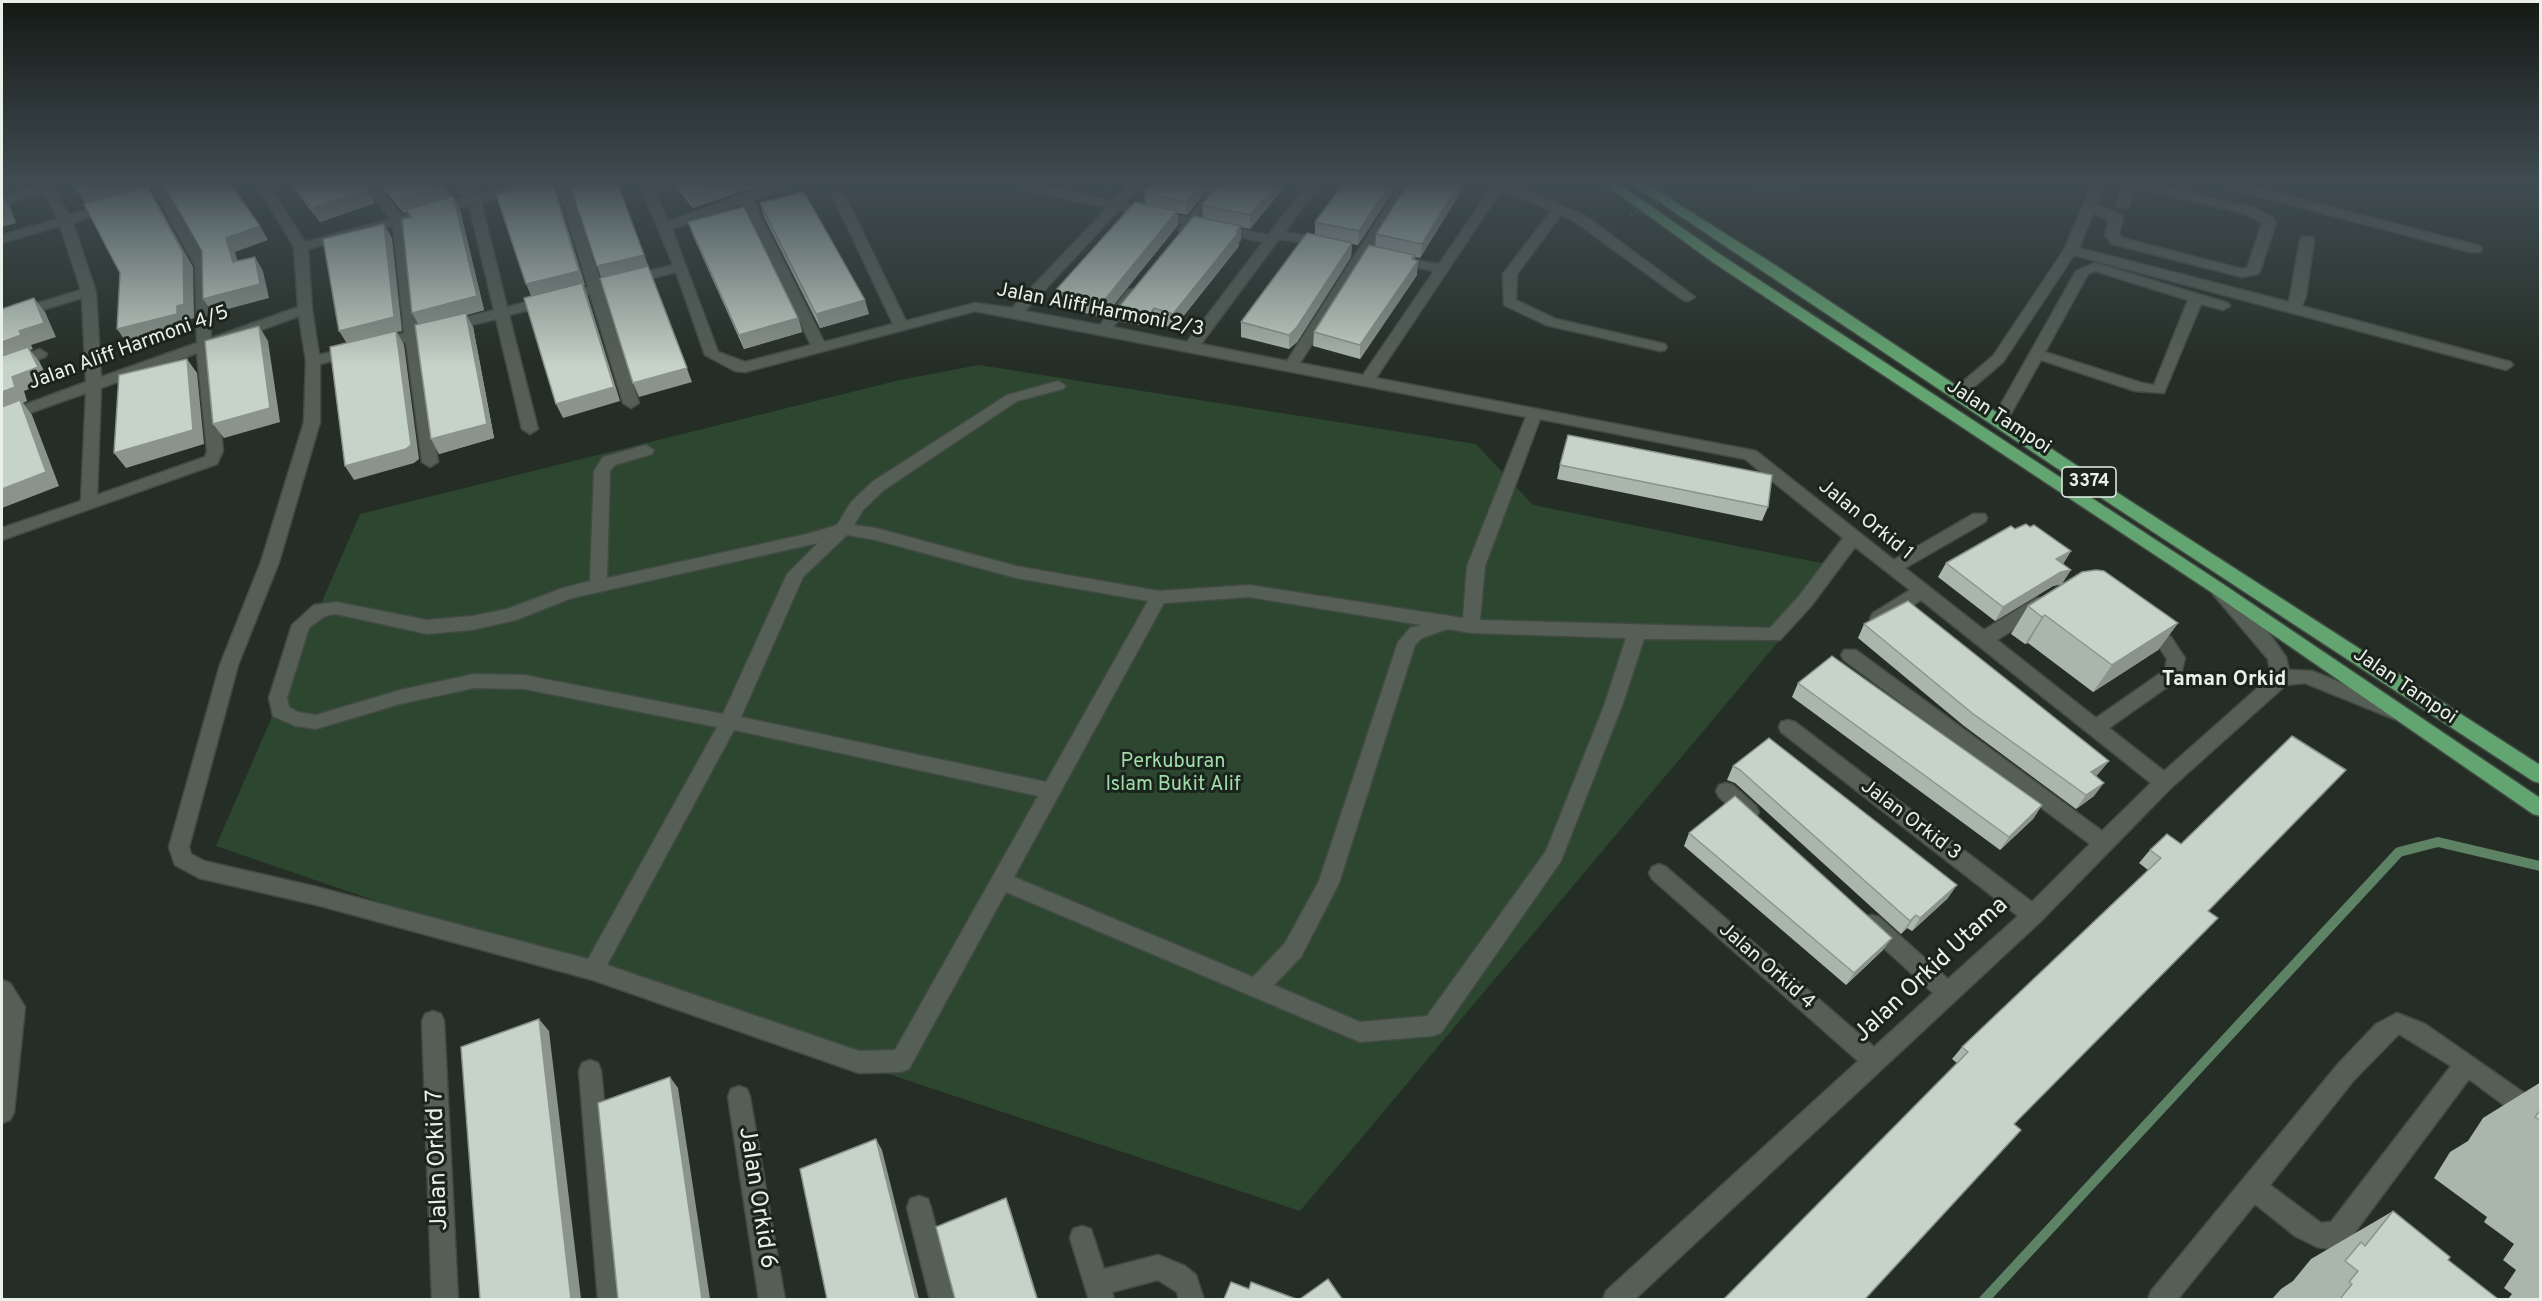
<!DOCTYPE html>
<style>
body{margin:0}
#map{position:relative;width:2542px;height:1301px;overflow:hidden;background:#252e26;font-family:Overpass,sans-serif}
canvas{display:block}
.frame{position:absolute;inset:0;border:3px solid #e9f0ea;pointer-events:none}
</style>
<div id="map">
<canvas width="2542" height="1301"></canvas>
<div class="frame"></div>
</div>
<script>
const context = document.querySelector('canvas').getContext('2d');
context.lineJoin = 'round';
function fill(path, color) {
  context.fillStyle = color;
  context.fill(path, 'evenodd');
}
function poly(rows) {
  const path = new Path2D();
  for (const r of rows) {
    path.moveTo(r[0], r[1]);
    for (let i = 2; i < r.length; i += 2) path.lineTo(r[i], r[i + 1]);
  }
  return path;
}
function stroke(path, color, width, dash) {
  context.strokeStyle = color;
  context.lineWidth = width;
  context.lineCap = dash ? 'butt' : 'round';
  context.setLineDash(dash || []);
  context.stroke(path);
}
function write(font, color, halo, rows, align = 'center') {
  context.font = font + ' Overpass,sans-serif';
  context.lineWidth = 6;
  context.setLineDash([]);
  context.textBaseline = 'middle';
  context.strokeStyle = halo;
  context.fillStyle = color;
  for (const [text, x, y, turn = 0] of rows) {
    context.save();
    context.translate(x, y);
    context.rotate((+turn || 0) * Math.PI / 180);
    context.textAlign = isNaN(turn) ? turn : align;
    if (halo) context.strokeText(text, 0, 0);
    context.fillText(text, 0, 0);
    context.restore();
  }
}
fill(poly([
 [979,365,1476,444,1533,505,1841,567,1300,1211,597,977,216,846,360,514,900,380]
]), '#2c4630');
stroke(poly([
 [2433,843,2443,843]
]), '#5e8364', 8);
stroke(poly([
 [1984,1300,2399,852,2438,842,2540,866]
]), '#5e8364', 10);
const minor = poly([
 [40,185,52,185,69,215,112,203,119,207,73,223,96,292,101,377,197,343,195,266,151,185,163,185,209,266,211,338,298,307,294,247,257,185,269,185,305,242,390,219,365,185,377,185,402,216,465,198,455,185,468,185,476,195,515,185,535,185,534,188,481,202,507,307,588,287,557,185,569,185,601,283,673,265,640,185,674,185,656,193,668,221,772,185,789,185,753,200,824,342,893,324,833,196,834,193,844,193,845,196,906,321,975,303,1012,308,1107,208,1017,188,1016,185,1038,185,1113,201,1128,185,1141,185,1125,204,1188,218,1214,185,1227,185,1200,220,1268,235,1307,185,1319,185,1285,232,1331,241,1331,247,1279,239,1201,344,1287,361,1400,185,1412,185,1300,363,1363,375,1434,271,1389,262,1389,256,1439,264,1493,185,1513,185,1584,215,1695,297,1688,301,1683,300,1574,221,1561,215,1517,274,1516,300,1556,319,1665,344,1667,347,1665,350,1660,351,1546,325,1504,305,1503,274,1551,211,1502,189,1376,378,1756,451,1894,560,1973,514,1985,514,1987,518,1985,522,1905,568,1984,630,2036,598,2048,598,2051,603,2048,608,1997,640,2096,718,2165,670,2167,659,2159,647,2139,633,2136,628,2139,623,2151,623,2171,637,2185,658,2180,678,2109,728,2164,771,2271,676,2268,659,2212,593,2215,589,2221,587,2227,589,2268,632,2286,657,2289,670,2312,671,2401,707,2403,712,2401,717,2394,719,2305,683,2286,685,2171,788,2040,922,1634,1300,1603,1300,1606,1291,1858,1061,1652,879,1649,873,1652,867,1659,864,1666,867,1874,1047,1933,993,1865,931,1861,924,1865,917,1872,915,1879,917,1948,979,2018,916,1781,732,1779,727,1781,722,1788,720,1795,722,2032,902,2090,844,1844,660,1841,655,1844,650,1856,650,2102,831,2151,783,1921,600,1885,623,1873,623,1870,618,1873,613,1910,590,1855,547,1811,606,1780,640,1644,639,1622,706,1561,861,1441,1033,1433,1036,1360,1042,1006,892,909,1069,901,1072,859,1073,593,980,317,905,199,878,175,865,169,847,220,665,261,562,304,422,306,361,299,316,212,348,223,451,217,464,2,540,2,528,81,501,86,393,2,423,2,413,86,382,82,298,2,322,2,314,81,290,60,226,2,243,2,235,58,219,44,193,2,206,2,198,40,185],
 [742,204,811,345,745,362,718,352,672,229,742,204],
 [469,205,494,310,418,330,406,223,469,205],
 [1119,210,1183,224,1178,230,1185,234,1194,227,1263,242,1187,342,1113,327,1140,293,1133,289,1128,290,1100,325,1025,311,1119,210],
 [393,226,404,333,319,355,312,309,308,249,393,226],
 [676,272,705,355,735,371,745,372,975,311,1526,417,1467,566,1463,618,1249,585,1159,591,1016,566,876,528,854,525,863,510,884,490,1017,401,1063,389,1066,386,1058,381,1007,395,872,482,851,502,837,525,807,534,607,578,610,471,615,465,652,454,654,450,646,445,603,457,594,471,590,581,563,588,507,609,472,616,427,620,336,602,314,605,292,625,269,698,273,716,295,726,316,729,400,704,474,688,524,689,717,727,588,959,317,887,204,861,191,854,189,847,238,665,279,562,320,422,320,364,406,342,422,462,430,467,438,462,420,338,496,319,522,429,530,434,538,429,509,315,590,294,623,403,631,408,639,403,603,291,676,272],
 [197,353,207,451,205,457,97,495,101,388,197,353],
 [1540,419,1745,459,1843,538,1799,596,1770,628,1480,620,1485,566,1540,419],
 [847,535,876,540,1016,578,1148,601,1046,782,741,717,803,577,847,535],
 [818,543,787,574,723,714,524,675,474,674,400,690,316,715,298,712,289,707,287,698,309,628,325,616,336,614,427,634,472,630,516,620,572,598,818,543],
 [1249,597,1421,625,1410,628,1398,642,1319,881,1285,943,1253,977,1014,877,1164,603,1249,597],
 [1448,629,1471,633,1626,638,1604,706,1546,851,1427,1016,1360,1022,1274,985,1301,957,1339,883,1415,645,1422,638,1448,629],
 [734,730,1038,796,895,1050,859,1051,607,965,734,730],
 [1756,185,1795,185,1789,189,1762,189,1756,185],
 [2092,185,2104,185,2096,204,2121,215,2123,218,2119,235,2122,238,2242,269,2247,268,2262,223,2246,214,2136,187,2128,208,2118,208,2116,205,2124,185,2156,185,2255,208,2272,217,2276,223,2260,271,2258,274,2242,277,2112,244,2105,235,2109,220,2093,213,2079,248,2289,302,2300,240,2302,237,2312,237,2314,240,2306,296,2302,306,2511,362,2513,365,2506,370,2074,255,2003,362,1962,397,1952,397,1949,394,1952,391,1993,356,2064,250,2092,185],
 [2226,185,2246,185,2480,246,2482,249,2480,252,2470,252,2227,188,2226,185],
 [2095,263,2228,303,2230,306,2223,310,2201,304,2164,393,2135,391,2041,360,2004,426,1994,426,1991,422,2076,271,2095,263],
 [2095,271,2188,300,2154,385,2142,383,2045,352,2088,274,2095,271],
 [40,349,47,354,45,357,2,372,2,363,40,349],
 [1726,783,1733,785,1756,806,1759,812,1756,818,1749,820,1742,818,1719,797,1716,791,1719,785,1726,783],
 [2,980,10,983,25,1007,14,1112,10,1120,2,1123,2,980],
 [433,1011,441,1014,444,1021,458,1300,432,1300,422,1021,425,1014,433,1011],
 [2397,1013,2425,1024,2540,1104,2540,1129,2532,1126,2469,1079,2349,1240,2331,1249,2317,1247,2295,1236,2255,1204,2177,1300,2148,1300,2151,1291,2338,1064,2376,1024,2397,1013],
 [2399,1034,2451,1066,2331,1222,2321,1223,2270,1185,2354,1080,2399,1034],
 [590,1060,598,1063,601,1071,624,1300,598,1300,579,1071,582,1063,590,1060],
 [739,1086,747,1089,750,1097,785,1300,759,1300,728,1097,731,1089,739,1086],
 [919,1196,928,1199,931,1208,955,1300,930,1300,907,1208,910,1199,919,1196],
 [1082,1226,1091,1229,1104,1269,1158,1255,1185,1266,1196,1275,1204,1300,1179,1300,1177,1292,1158,1280,1112,1292,1114,1300,1089,1300,1070,1238,1073,1229,1082,1226]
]);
const major = poly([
 [1606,185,1620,185,1724,257,2223,584,2540,798,2540,816,2533,814,2211,592,1714,263,1606,185],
 [1634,185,1648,185,1775,265,2124,497,2540,765,2540,783,2533,781,2112,505,1634,185]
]);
stroke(minor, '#424a44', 3);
stroke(major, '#424a44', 3);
fill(minor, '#555f56');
fill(major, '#63a570');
stroke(poly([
 [1631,215,1675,196]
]), '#656e66', 3, [1.5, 4]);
fill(poly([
 [291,185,365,185,375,203,320,222],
 [380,185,443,185,450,197,460,210,484,310,466,315,473,327,494,438,439,454,418,325,410,218,407,212,404,213],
 [674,185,759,185,693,208,675,187],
 [1098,185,1111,185,1109,187],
 [1151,185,1211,185,1187,215,1177,213,1178,225,1103,318,1057,305,1055,291,1145,205,1144,192],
 [1219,185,1286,185,1250,229,1241,227,1241,240,1239,242,1239,246,1174,328,1155,323,1152,327,1120,322,1118,308,1203,217,1202,205],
 [1397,185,1358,245,1352,244,1351,257,1297,342,1289,349,1241,337,1241,322,1315,235,1315,222],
 [1407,185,1465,185,1420,258,1415,257,1417,275,1360,359,1313,346,1314,332,1375,247,1376,234],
 [760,203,869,314,820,328,764,217],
 [688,222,798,318,802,332,744,349,693,236],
 [1560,465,1768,507,1762,521,1557,479],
 [2015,529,2071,551,2063,564,2062,584,2053,586,1995,621,1938,577,1946,563],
 [2028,606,2178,623,2158,650,2093,692,2028,643,2025,644,2011,634],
 [1864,624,2109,761,2098,774,2096,776,2094,796,2076,809,1964,726,1858,638],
 [1798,683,2042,805,2033,819,2000,850,1792,697],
 [1769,738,1948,898,1912,931,1907,928,1901,934,1735,783,1727,780,1733,766],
 [1689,833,1883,950,1846,985,1684,846],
 [2167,834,2208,911,2014,1124,1865,1299,1957,1063,1952,1059,1962,1047,2148,870,2139,863,2150,850],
 [2541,1082,2541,1299,2508,1299,2512,1294,2504,1288,2516,1270,2503,1260,2514,1244,2484,1222,2487,1217,2434,1178,2450,1152,2468,1141,2483,1118],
 [2393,1211,2448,1260,2498,1299,2272,1299,2281,1289,2293,1281,2311,1259]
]), '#aab5ac');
fill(poly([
 [107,185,150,185,150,189,149,189,156,200,193,267,194,318,187,320,187,328,127,343,117,329,177,314,88,207,79,193],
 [553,185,556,185,555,186,585,285,584,286,588,297,620,401,563,418,556,404,532,298,526,284],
 [618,185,692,382,639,397,633,383,602,280,597,266],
 [714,185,759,185,693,208,688,194],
 [1200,185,1211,185,1187,215,1186,202],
 [1275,185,1286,185,1250,229,1250,215],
 [1389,185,1397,185,1358,245,1359,231],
 [1458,185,1465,185,1420,258,1422,244],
 [444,186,451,200,406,210,407,212,404,213,397,199],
 [2,187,4,195,2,196,10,206,16,223,2,227],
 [368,189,375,203,320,222,312,208],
 [453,196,460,210,484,310,466,315,473,327,494,438,439,454,431,439,420,327,412,313],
 [1177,211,1178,225,1103,318,1102,303],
 [384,224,392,238,402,331,397,332,404,345,419,459,414,463,354,480,345,466,348,345,339,331],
 [260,226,268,240,235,252,242,276,233,262,226,238],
 [1241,226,1241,240,1239,242,1239,246,1174,328,1173,314],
 [1352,243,1351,257,1297,342,1289,349,1289,335],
 [1415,255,1414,267,1418,261,1417,275,1360,359,1360,345],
 [255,257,263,271,269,298,213,313,203,299],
 [34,298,45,312,56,337,31,345,33,349,30,350,39,361,49,381,24,391,27,401,23,403,32,415,59,486,2,508,2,342,19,331],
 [865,300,869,314,820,328,816,314],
 [1154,308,1155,323,1152,327,1151,313],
 [798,318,802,332,744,349,739,335],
 [259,326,268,341,280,422,224,438,213,424],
 [187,359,197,373,204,444,126,468,114,453],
 [2071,551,2062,565,2056,559],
 [2071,570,2062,584,2053,586,1995,621,2003,607,2061,572],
 [2045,615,2028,643,2025,644,2042,617],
 [2178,623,2158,650,2093,692,2112,665],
 [2109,761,2098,774,2081,786,2091,772],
 [2104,783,2094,796,2076,809,2086,795],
 [2042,805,2033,819,2000,850,2009,837],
 [1957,885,1948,898,1912,931,1920,918],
 [1916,915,1907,928,1901,934,1910,921],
 [1892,938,1883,950,1846,985,1854,973],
 [539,1019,549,1031,581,1299,571,1299],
 [670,1077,678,1088,710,1299,702,1299],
 [876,1139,882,1150,919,1299,916,1299],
 [1006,1198,1010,1208,1038,1299,1037,1299]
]), '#8b948c');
const building = poly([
 [74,185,107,185,79,193,74,185],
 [164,185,231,185,260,226,226,238,233,262,255,257,260,284,203,299,202,251,164,185],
 [294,185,365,185,368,189,312,208,294,185],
 [385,185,443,185,444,186,397,199,385,185],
 [509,185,553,185,579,271,526,284,496,194,514,190,509,185],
 [570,185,618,185,644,255,597,266,570,185],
 [680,185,714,185,688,194,680,185],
 [1151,185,1200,185,1186,202,1144,192,1151,185],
 [1219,185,1275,185,1250,215,1202,205,1219,185],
 [1342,185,1389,185,1359,231,1315,222,1342,185],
 [1407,185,1458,185,1422,244,1376,234,1407,185],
 [147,186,183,253,184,304,177,306,177,314,117,329,120,273,84,204,147,186],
 [804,192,865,300,816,314,760,203,804,192],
 [453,196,477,296,412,313,402,219,412,217,406,210,453,196],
 [2,197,6,209,2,210,2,197],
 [1135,202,1177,211,1102,303,1055,291,1135,202],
 [744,207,798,318,739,335,688,222,744,207],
 [1194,216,1241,226,1236,232,1239,232,1173,314,1154,308,1151,313,1118,308,1194,216],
 [384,224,394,317,339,331,323,239,384,224],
 [1307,233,1352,243,1297,327,1289,335,1241,322,1307,233],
 [1369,245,1415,255,1412,259,1418,261,1360,345,1314,332,1369,245],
 [648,266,687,368,633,383,600,278,648,266],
 [582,283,614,387,556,404,524,298,582,283],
 [34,298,44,323,19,331,21,335,2,342,2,309,34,298],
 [466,313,487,424,431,439,415,325,466,313],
 [259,326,270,408,213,424,205,341,259,326],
 [396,331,411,445,406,449,345,466,330,347,396,331],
 [28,347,38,367,12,377,15,387,2,392,2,356,28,347],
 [187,359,193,430,114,453,119,375,187,359],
 [20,400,46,472,2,489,2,407,20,400],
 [1568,435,1772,475,1768,507,1560,465,1568,435],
 [2026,524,2030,527,2034,525,2071,551,2056,559,2071,570,2061,572,2003,607,1946,563,2011,526,2015,529,2026,524],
 [2096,570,2104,571,2178,623,2112,665,2045,615,2042,617,2028,606,2082,572,2096,570],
 [1908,601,2109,761,2091,772,2104,783,2086,795,1972,713,1864,624,1908,601],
 [1832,656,2042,805,2009,837,1798,683,1832,656],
 [2292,736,2346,770,2208,911,2218,918,2014,1124,2021,1130,1865,1299,1724,1299,1968,1052,1962,1047,2161,858,2150,850,2167,834,2181,844,2292,736],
 [1769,738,1957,885,1920,918,1916,915,1910,921,1740,770,1733,766,1769,738],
 [1735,796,1892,938,1854,973,1689,833,1735,796],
 [539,1019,571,1299,480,1299,461,1047,539,1019],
 [670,1077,702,1299,618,1299,598,1103,670,1077],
 [2541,1109,2541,1121,2535,1117,2541,1109],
 [876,1139,916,1299,827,1299,800,1169,876,1139],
 [1006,1198,1037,1299,955,1299,936,1227,1006,1198],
 [2393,1211,2450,1257,2448,1260,2498,1299,2340,1299,2352,1284,2349,1282,2358,1271,2345,1261,2361,1242,2365,1246,2393,1211],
 [1328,1279,1342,1299,1300,1299,1328,1279],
 [1231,1282,1249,1289,1251,1282,1296,1299,1224,1299,1231,1282]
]);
fill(building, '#c6d3c8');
stroke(building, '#8b948c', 1.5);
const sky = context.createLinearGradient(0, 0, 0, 367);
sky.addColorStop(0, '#141915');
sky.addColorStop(0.5, '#404c52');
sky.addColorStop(1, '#404c5200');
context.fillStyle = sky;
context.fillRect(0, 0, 2542, 367);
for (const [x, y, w] of [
 [2089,482,54]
]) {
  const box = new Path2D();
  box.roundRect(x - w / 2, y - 15, w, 30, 4.5);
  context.fillStyle = '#1b241c';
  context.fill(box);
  stroke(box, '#e9f0ea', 1.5);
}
write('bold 18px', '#e9f0ea', null, [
 ["3374",2089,482]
]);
write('20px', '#e9f0ea', '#1b241c', [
 ["Jalan Aliff Harmoni 2/3",1100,311,11],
 ["Jalan Aliff Harmoni 4/5",129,349,-20],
 ["Jalan Tampoi",1998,418,33],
 ["Jalan Orkid 1",1865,521,39],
 ["Jalan Tampoi",2404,687,34],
 ["Jalan Orkid 3",1910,821,37],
 ["Jalan Orkid 4",1766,967,41]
]);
write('20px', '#a0dca9', '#1b241c', [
 ["Perkuburan",1173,763],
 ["Islam Bukit Alif",1173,786]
]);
write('bold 21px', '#e9f0ea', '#1b241c', [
 ["Taman Orkid",2224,681]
]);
write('24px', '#e9f0ea', '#1b241c', [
 ["Jalan Orkid Utama",1932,971,-43],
 ["Jalan Orkid 7",439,1160,-92],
 ["Jalan Orkid 6",756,1198,81]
]);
</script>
